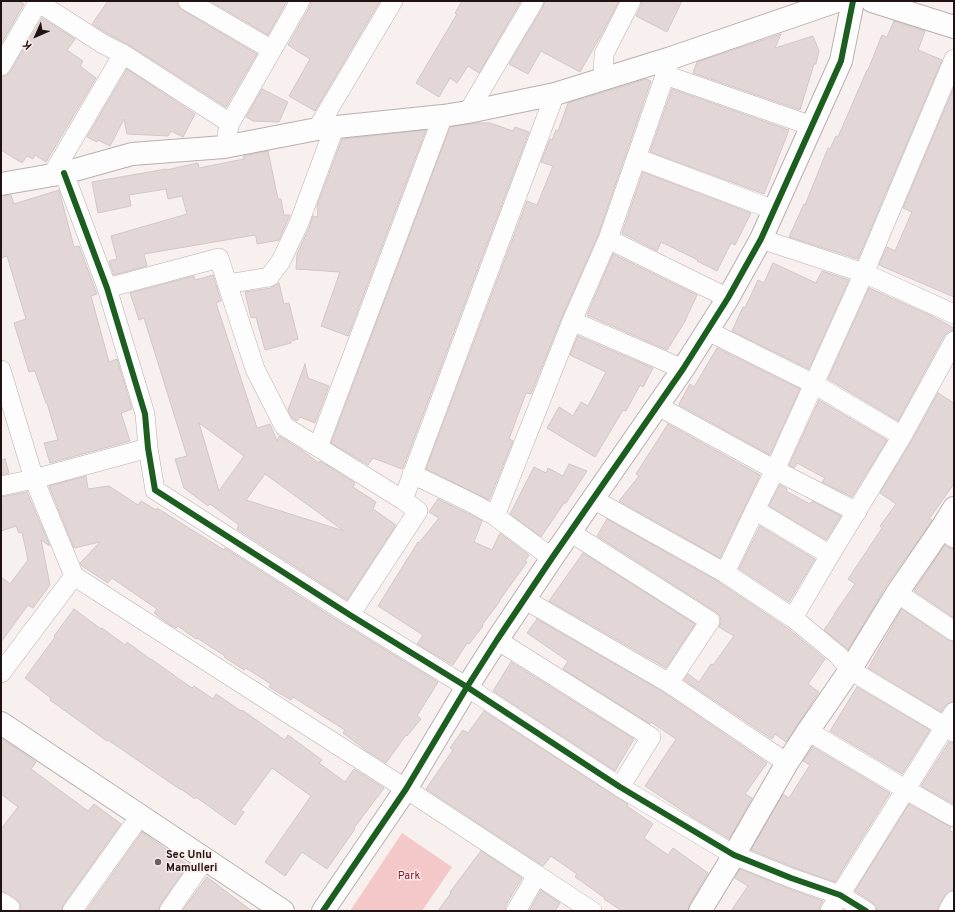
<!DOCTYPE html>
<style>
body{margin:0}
#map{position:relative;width:955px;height:912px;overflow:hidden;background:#f8efef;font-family:Overpass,sans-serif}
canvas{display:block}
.frame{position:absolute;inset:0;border:2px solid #201212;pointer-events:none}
.north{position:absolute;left:16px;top:16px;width:40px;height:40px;-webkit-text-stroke:3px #fcebeb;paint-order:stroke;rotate:225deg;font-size:11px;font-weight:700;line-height:16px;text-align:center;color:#201212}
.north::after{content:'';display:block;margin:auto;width:14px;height:18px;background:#201212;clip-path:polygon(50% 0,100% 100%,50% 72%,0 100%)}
</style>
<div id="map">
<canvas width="955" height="912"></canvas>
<div class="frame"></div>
<div class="north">K</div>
</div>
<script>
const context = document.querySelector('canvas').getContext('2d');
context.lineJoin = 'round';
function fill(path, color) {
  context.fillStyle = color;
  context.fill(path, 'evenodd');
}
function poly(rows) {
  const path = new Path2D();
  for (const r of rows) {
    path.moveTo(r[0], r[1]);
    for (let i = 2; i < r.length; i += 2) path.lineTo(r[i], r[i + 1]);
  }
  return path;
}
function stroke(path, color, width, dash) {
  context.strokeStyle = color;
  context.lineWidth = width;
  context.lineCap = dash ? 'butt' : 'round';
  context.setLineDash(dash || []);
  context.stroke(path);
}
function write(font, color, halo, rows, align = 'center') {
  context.font = font + ' Overpass,sans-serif';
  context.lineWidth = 3;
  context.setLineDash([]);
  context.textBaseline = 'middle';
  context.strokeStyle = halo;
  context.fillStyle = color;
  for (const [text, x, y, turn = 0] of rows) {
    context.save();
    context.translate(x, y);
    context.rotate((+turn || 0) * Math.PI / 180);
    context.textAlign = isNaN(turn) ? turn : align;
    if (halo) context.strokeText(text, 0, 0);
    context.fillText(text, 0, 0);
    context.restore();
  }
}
fill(poly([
 [402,833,452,867,422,911,350,911]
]), '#f4c8c8');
const building = poly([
 [1,1,18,1,24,4,1,44,1,1],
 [108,1,177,1,178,6,182,10,257,54,226,107,129,45,108,34,92,24,108,1],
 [210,1,287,1,268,35,210,1],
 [311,1,380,1,315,111,289,96,310,59,288,45,310,6,311,1],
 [462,1,521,1,479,73,468,66,457,83,450,78,439,97,416,83,457,14,455,13,462,1],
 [545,1,619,1,600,37,580,72,541,51,528,74,509,64,543,7,545,1],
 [642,1,682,1,667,32,636,16,641,6,642,1],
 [42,18,75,39,67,50,83,61,80,66,96,78,46,162,35,155,33,159,27,156,22,163,1,150,1,77,7,75,10,72,42,18],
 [894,21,925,31,918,50,942,60,858,259,789,237,804,204,805,205,828,148,830,149,836,136,838,137,867,70,868,70,882,35,887,37,894,21],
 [781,34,775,48,813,36,819,51,816,64,814,64,800,110,693,73,697,62,781,34],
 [127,69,195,114,183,137,171,131,168,136,127,134,124,119,110,146,98,140,97,142,87,137,127,69],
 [646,79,651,81,598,235,562,317,531,394,526,393,509,439,513,441,489,500,426,469,527,201,537,205,553,166,541,162,550,139,552,140,556,130,558,131,568,103,646,79],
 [954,87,954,297,879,265,887,247,895,251,912,212,903,208,954,87],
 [262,89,288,102,279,122,253,121,246,117,262,89],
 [672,89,789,130,764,194,650,152,672,89],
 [477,123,490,123,513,131,515,127,529,132,403,468,402,469,373,458,368,465,331,443,450,127,477,123],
 [426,130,348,336,321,326,340,272,296,269,297,254,309,228,313,216,318,217,317,206,342,139,426,130],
 [268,151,278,199,281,199,284,215,290,215,279,240,257,244,256,236,255,236,255,235,144,254,147,266,114,275,109,261,117,259,111,236,187,214,182,196,168,199,166,189,129,195,131,206,98,213,92,182,166,169,166,170,198,163,199,168,244,159,243,156,268,151],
 [643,172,751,213,735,245,731,243,717,271,697,261,698,260,661,242,657,251,622,233,643,172],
 [59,190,74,247,79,246,97,294,91,296,109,362,117,359,132,409,121,413,130,441,50,463,44,443,58,440,47,403,46,403,35,371,29,372,14,323,26,319,7,256,1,258,1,196,11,195,14,204,59,190],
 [613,254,697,295,684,323,667,350,587,315,613,254],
 [773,263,816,283,822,271,849,280,809,369,732,331,743,307,745,308,758,280,764,283,773,263],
 [213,275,221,301,216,303,257,428,270,424,277,441,279,436,300,449,319,463,320,461,355,483,353,487,376,502,373,509,396,525,347,600,237,529,239,525,210,504,208,506,184,488,175,459,187,456,144,318,139,320,130,293,194,276,195,280,213,275],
 [199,423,244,456,219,491,199,423],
 [265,474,344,531,246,500,265,474],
 [279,283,284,304,289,303,298,339,291,341,291,343,265,350,256,317,251,318,245,292,271,288,279,283],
 [869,288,930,315,954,328,954,330,949,331,944,336,898,421,828,379,869,288],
 [578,336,653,368,643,387,640,385,626,411,623,410,595,457,547,428,559,407,573,416,581,402,588,406,606,372,570,355,578,336],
 [717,348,800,389,770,455,679,405,680,404,679,404,690,384,694,387,717,348],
 [305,364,308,378,329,386,315,423,300,417,297,421,292,418,288,410,305,364],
 [938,393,954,403,954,484,929,519,932,520,931,522,886,586,848,650,824,630,835,614,834,614,855,584,848,579,882,528,880,526,896,504,880,493,911,442,938,393],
 [819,400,887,440,852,497,822,482,825,478,797,463,794,468,789,465,819,400],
 [668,424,760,475,720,558,619,501,639,476,636,474,668,424],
 [5,459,9,473,1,475,1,460,5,459],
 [569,464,587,471,566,503,564,503,541,537,510,514,534,467,546,473,548,468,563,476,569,464],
 [86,476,88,489,109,486,138,505,141,501,156,510,157,508,224,550,225,548,335,619,438,682,417,716,421,719,407,736,406,735,386,763,367,751,343,733,345,730,293,697,291,700,269,687,271,684,246,668,244,670,224,657,225,656,197,638,196,639,178,626,176,628,170,625,154,613,157,609,112,578,108,583,82,566,80,563,100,542,74,548,49,486,86,476],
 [780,485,787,489,786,491,810,504,812,501,841,516,826,540,769,506,780,485],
 [27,492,50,546,41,540,50,585,33,608,28,605,1,642,1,577,10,584,28,560,22,532,19,533,16,526,1,531,1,497,27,492],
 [438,499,469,514,482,521,474,542,492,550,500,533,529,555,525,561,527,562,499,601,500,601,482,625,483,626,469,644,467,643,453,665,417,644,423,635,378,606,418,542,419,543,439,518,429,512,438,499],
 [607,519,719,582,786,627,825,659,808,684,819,692,786,742,775,734,772,739,684,680,688,674,699,682,711,664,713,665,734,636,719,627,721,622,720,616,716,612,597,536,607,519],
 [760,526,815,559,789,602,739,569,760,526],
 [945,545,948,547,954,549,954,618,914,591,945,545],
 [583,553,695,624,666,668,549,601,583,553],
 [74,609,101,629,102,628,125,645,127,642,150,659,151,659,192,688,194,686,213,699,216,694,241,711,242,710,285,740,288,735,322,760,319,763,345,782,354,769,384,788,354,828,355,829,327,869,302,852,285,876,265,862,311,796,272,768,241,810,244,812,235,825,196,797,195,799,181,789,181,790,108,740,107,741,50,700,51,698,25,678,55,637,54,636,74,609],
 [902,609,948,640,954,642,954,701,949,703,945,706,941,712,868,668,902,609],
 [537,619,663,692,767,763,745,794,752,798,729,839,692,817,645,786,676,739,651,722,650,724,563,669,568,661,527,633,537,619],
 [511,662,634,739,615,771,493,691,511,662],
 [857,687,930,730,902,774,830,731,857,687],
 [484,711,628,804,627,806,653,824,644,838,668,855,673,848,708,873,689,905,688,911,622,911,604,899,605,898,575,877,577,874,551,856,543,866,426,789,453,750,450,748,463,730,468,733,484,711],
 [1,738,36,762,31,769,88,811,94,804,121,824,63,905,61,911,20,911,21,908,20,904,16,899,7,893,1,891,1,829,18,807,1,794,1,738],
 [949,742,954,743,954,804,921,786,949,742],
 [813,747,890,793,835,882,795,868,751,850,783,794,789,798,810,765,803,761,813,747],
 [909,804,951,827,949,830,954,833,954,890,949,891,945,895,939,905,937,911,877,911,876,906,872,902,855,891,909,804],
 [142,832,188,865,160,905,158,911,86,911,142,832],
 [481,851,522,878,506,905,505,911,438,911,451,893,450,892,481,851],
 [740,869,787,888,823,901,820,906,819,911,731,911,748,886,735,878,740,869],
 [207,877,252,911,182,911,207,877],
 [541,890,560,903,555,911,529,911,541,890]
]);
fill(building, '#e3d6d6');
stroke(building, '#d2c6c6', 1);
const street = poly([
 [36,1,103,44,123,54,230,123],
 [188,1,272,50],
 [1,66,39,1],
 [665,75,812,126],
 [603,79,604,54,631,1],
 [468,112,534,1],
 [317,129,393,1],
 [227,134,230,123,300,1],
 [636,158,774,210],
 [64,173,107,288,145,414,148,448,155,490,350,615,467,687,620,787,734,855,791,878,840,895,866,911],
 [52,175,123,54],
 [608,239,728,298],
 [761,239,864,273,954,314],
 [227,284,269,277,281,261,299,223,335,126],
 [107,288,219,258,255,369,284,426,403,500,418,511,350,615],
 [572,321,683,369],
 [708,331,814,384,902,436],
 [1,370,34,479,74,576,406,789,592,911],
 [658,406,775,470,857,512],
 [318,447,443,116],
 [412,474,474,504,495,516],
 [1,486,34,479,148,448],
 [593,499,725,573,793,618,838,655,850,670,954,732],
 [403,500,555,94],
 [755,510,830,555],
 [941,529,954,538],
 [570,532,710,621,669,683],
 [552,558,495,516,572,321,608,239,671,58],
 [725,573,755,510,775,470,864,273,954,59],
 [897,593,954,631],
 [524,599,669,683,787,763],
 [793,618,830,555,902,436,954,341],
 [497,640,651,737,620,787],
 [1,673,74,576],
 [808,731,905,789,954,817],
 [1,902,10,908],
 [72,911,140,816],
 [169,911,205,859],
 [516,911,537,875],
 [830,911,954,712],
 [948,911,954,901]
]);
const secondary = poly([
 [872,1,954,27],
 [1,184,64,173,132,154,224,147,317,129,443,116,468,112,555,94,671,58,837,1],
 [1,723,283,911],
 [323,911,406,789,467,687,497,640,552,558,683,369,728,298,761,239,841,61,853,1],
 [700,911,734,855,787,763,808,731,850,670,897,593,941,529,954,508]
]);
stroke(street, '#b9afaf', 20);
stroke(secondary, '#b9afaf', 24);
stroke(street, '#fefdfd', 19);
stroke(secondary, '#fefdfd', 22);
stroke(poly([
 [64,173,107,288,145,414,148,448,155,490,350,615,467,687,620,787,734,855,791,878,840,895,866,911],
 [323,911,406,789,467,687,497,640,552,558,683,369,728,298,761,239,841,61,853,1]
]), '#1b5e20', 6);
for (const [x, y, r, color] of [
 [158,862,4,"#6c5f5f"]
]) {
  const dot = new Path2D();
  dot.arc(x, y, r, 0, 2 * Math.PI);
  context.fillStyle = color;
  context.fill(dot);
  stroke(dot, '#fcebeb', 1.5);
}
write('bold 11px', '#201212', '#fcebeb', [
 ["Sec Unlu",166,856],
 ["Mamulleri",166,869]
], 'left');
write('11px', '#92182a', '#fcebeb', [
 ["Park",409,877]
]);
</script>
